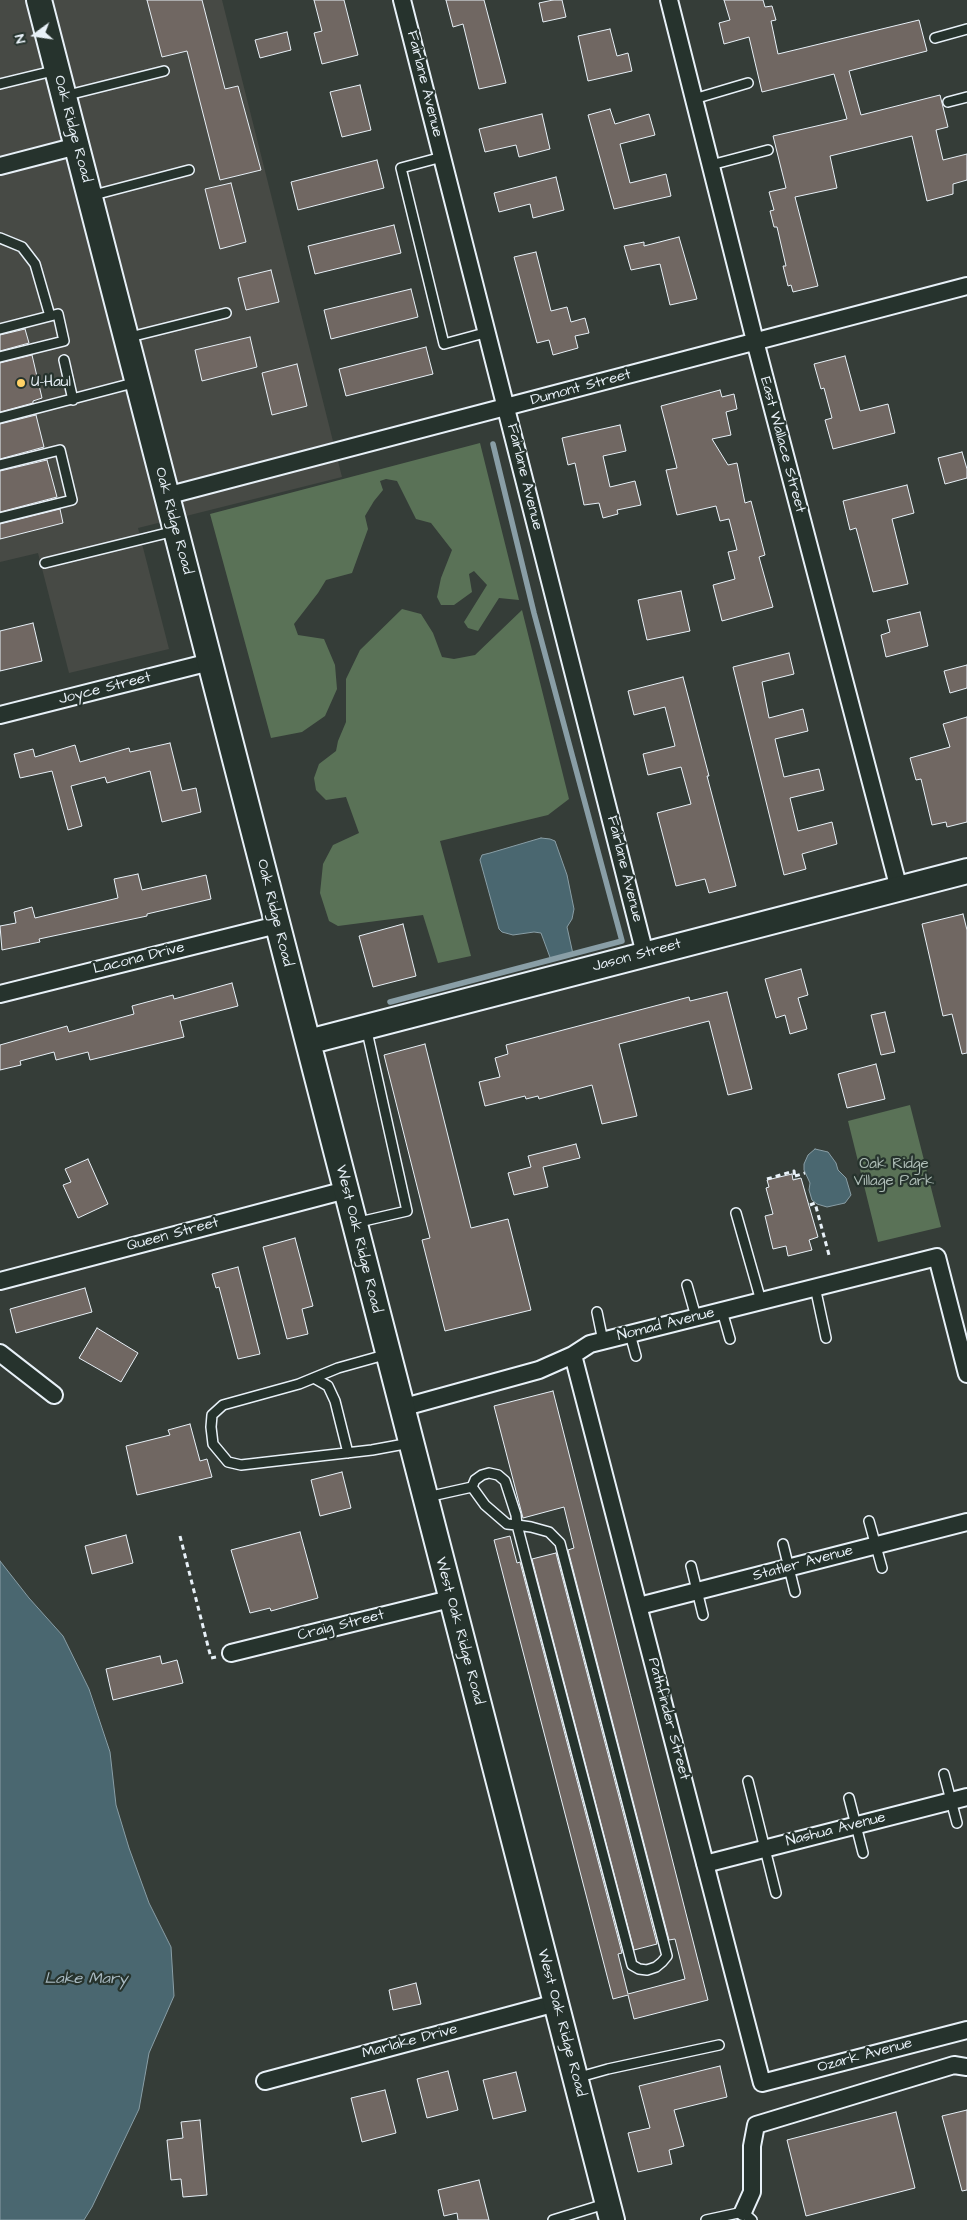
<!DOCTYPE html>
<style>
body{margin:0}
#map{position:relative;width:967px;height:2220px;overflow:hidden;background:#353d38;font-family:"Architects Daughter",sans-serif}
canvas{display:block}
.north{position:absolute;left:10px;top:10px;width:50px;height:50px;-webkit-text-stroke:4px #26332d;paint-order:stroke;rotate:256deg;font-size:14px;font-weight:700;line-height:20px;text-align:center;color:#e8f1f8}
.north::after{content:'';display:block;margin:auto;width:18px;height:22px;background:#e8f1f8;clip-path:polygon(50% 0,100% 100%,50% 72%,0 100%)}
</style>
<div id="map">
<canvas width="967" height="2220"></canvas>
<div class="north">N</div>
</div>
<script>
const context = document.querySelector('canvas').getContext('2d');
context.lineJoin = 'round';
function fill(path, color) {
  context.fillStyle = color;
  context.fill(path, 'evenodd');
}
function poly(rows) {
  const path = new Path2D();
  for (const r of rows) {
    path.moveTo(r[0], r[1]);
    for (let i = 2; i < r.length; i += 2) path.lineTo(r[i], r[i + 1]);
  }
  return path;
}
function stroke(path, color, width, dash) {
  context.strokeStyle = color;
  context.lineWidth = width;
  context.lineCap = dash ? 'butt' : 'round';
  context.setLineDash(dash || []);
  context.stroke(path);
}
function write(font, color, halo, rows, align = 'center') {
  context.font = font + ' "Architects Daughter",sans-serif';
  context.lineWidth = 4.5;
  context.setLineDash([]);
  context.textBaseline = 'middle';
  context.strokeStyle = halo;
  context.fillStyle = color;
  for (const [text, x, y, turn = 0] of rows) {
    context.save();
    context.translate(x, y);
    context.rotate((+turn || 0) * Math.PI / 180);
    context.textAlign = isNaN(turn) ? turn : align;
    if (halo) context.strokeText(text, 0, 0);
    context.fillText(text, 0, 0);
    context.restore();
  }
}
fill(poly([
 [0,0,222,0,342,477,138,528,169,649,69,673,38,553,0,562]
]), '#474a45');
fill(poly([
 [480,443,519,600,499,598,478,631,468,628,464,622,487,585,474,571,469,574,472,592,454,605,441,605,437,597,441,578,452,550,431,523,416,519,397,481,386,479,380,481,383,490,374,501,365,516,368,529,352,573,326,580,318,593,294,624,298,635,324,639,335,665,337,689,325,716,302,732,271,738,210,514],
 [402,609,421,614,433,633,442,657,454,659,475,655,522,610,569,799,548,815,440,841,471,956,438,963,423,915,338,926,329,921,320,893,323,864,333,845,359,833,346,797,326,800,316,790,314,778,319,764,336,751,338,741,346,722,346,679,360,650],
 [910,1105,941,1227,878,1242,848,1121]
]), '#5a7257');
const water = poly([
 [541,838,550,839,555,841,567,875,574,909,572,919,567,927,573,954,551,960,541,933,534,932,513,935,502,932,499,929,480,860,482,855,490,853,541,838],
 [815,1149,828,1152,836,1163,838,1170,846,1178,851,1195,845,1203,827,1207,817,1204,812,1200,809,1190,810,1183,804,1170,804,1164,808,1155,815,1149],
 [0,1561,29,1598,63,1636,89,1689,110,1752,116,1805,129,1848,149,1903,171,1947,174,1996,149,2053,139,2109,92,2207,84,2220,0,2220,0,1561]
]);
fill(water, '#4a6770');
stroke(water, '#899ea6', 1);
stroke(poly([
 [390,1002,622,941,534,613,493,444]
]), '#899ea6', 5.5);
const building = poly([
 [147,0,202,0,225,89,238,86,261,170,220,180,187,51,162,57,147,0],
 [314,0,344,0,358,55,322,64,314,33,322,31,314,0],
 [446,0,484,0,506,83,479,89,463,24,453,27,446,0],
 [553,0,562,0,566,17,543,22,539,3,553,0],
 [724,0,763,0,765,7,772,6,776,20,771,21,778,54,919,20,927,51,849,71,861,115,940,95,948,127,936,130,943,160,967,154,967,180,953,184,953,194,927,201,912,136,830,156,837,188,795,197,818,286,793,292,791,285,788,286,783,266,786,266,777,227,774,227,770,211,774,210,769,192,786,188,773,136,847,119,834,74,762,92,749,37,724,44,719,23,730,20,724,0],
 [610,29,617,56,628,53,632,71,588,81,578,36,610,29],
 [287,32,291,50,260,58,255,40,287,32],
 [360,85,371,130,342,137,330,92,360,85],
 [610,109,615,124,649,114,655,135,620,144,630,183,666,174,671,196,614,209,588,115,610,109],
 [542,114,550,149,519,157,516,145,485,152,479,129,542,114],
 [377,160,384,188,298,210,291,182,377,160],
 [556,177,564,210,533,218,530,204,499,212,494,193,556,177],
 [231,183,246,242,220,249,205,189,231,183],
 [394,225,401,253,315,274,308,246,394,225],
 [679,237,697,299,670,305,660,264,631,270,624,246,644,242,644,246,679,237],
 [536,252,551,311,567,307,571,322,585,318,589,333,575,336,578,348,553,355,549,340,537,343,514,257,536,252],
 [271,270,279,302,246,310,238,278,271,270],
 [411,289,418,317,331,339,324,310,411,289],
 [25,329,29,343,0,351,0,335,25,329],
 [250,337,257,367,202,381,195,350,250,337],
 [426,347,433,374,346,396,339,369,426,347],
 [32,355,42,398,33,401,33,403,0,412,0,363,32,355],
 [845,356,860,411,888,404,895,433,833,449,825,420,832,418,824,388,821,389,814,364,845,356],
 [297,364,307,406,272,415,262,373,297,364],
 [720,390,722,397,734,394,737,409,726,412,731,435,712,439,728,465,737,463,745,503,751,501,765,555,759,557,773,607,722,621,713,585,735,579,728,552,737,550,729,519,720,521,716,506,677,515,666,470,677,468,661,406,720,390],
 [36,415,44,447,0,459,0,424,36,415],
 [620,425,626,451,603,456,610,487,635,481,641,505,617,510,618,514,603,518,599,503,584,505,575,463,568,465,562,438,620,425],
 [962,452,967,469,967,478,945,484,938,458,962,452],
 [47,460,57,497,0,512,0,471,47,460],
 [907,485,914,513,892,519,908,584,873,592,856,528,850,530,843,501,907,485],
 [60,509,63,523,0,539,0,524,60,509],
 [681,591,690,631,647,640,638,600,681,591],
 [920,612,928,646,886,657,881,635,890,632,887,620,920,612],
 [33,623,42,661,0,671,0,631,33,623],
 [789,653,794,674,762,682,769,718,803,709,808,731,775,739,784,777,819,769,824,790,790,798,798,831,832,822,837,844,802,854,806,869,784,875,733,667,789,653],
 [967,665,967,688,950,693,944,671,967,665],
 [683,677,709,776,707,776,736,886,709,893,705,879,676,886,657,813,691,804,681,767,648,775,643,754,675,746,665,707,634,715,628,691,683,677],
 [967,717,967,822,947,827,946,822,932,825,921,779,916,780,910,758,950,747,943,724,967,717],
 [170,743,182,791,196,788,201,812,162,822,150,771,107,783,105,777,71,786,82,826,68,830,52,771,20,778,14,754,33,749,35,757,75,745,80,762,129,748,130,752,170,743],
 [138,874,142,890,206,875,211,899,147,914,147,916,39,939,40,942,2,950,0,926,16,923,14,912,32,907,35,918,118,898,114,879,138,874],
 [963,914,967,930,967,1053,962,1054,952,1014,943,1016,922,924,963,914],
 [403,924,416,976,373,987,359,936,403,924],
 [801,969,808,995,798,998,807,1029,790,1034,785,1015,776,1018,765,979,801,969],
 [232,983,238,1006,180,1021,184,1037,90,1060,88,1052,56,1060,54,1052,20,1061,21,1065,0,1070,0,1045,67,1026,69,1032,134,1014,132,1006,173,995,174,999,232,983],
 [727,992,752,1089,728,1095,709,1021,619,1044,637,1116,602,1124,592,1085,539,1099,538,1096,526,1099,525,1096,485,1106,479,1082,500,1077,495,1058,508,1054,506,1045,689,997,690,1001,727,992],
 [885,1012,895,1052,881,1055,871,1015,885,1012],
 [425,1044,471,1228,508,1219,531,1310,445,1331,422,1240,430,1238,384,1055,425,1044],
 [876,1064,885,1099,847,1108,838,1074,876,1064],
 [576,1144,580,1158,543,1167,548,1187,514,1195,508,1173,531,1167,528,1156,576,1144],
 [88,1159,108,1204,78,1218,63,1185,71,1182,65,1169,88,1159],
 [792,1174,793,1180,801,1178,818,1237,809,1240,812,1250,788,1256,786,1246,773,1249,765,1216,773,1214,766,1188,769,1187,767,1180,792,1174],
 [295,1238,313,1306,302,1309,308,1334,287,1339,263,1247,295,1238],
 [238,1267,260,1354,238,1359,219,1287,216,1288,212,1274,238,1267],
 [85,1288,92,1312,16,1333,10,1309,85,1288],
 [97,1328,138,1353,121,1382,79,1358,97,1328],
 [553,1391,708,2000,634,2019,628,1995,613,1999,494,1540,510,1536,517,1563,520,1562,622,1953,618,1954,628,1994,685,1979,675,1939,669,1940,568,1550,574,1548,564,1507,523,1518,494,1406,553,1391],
 [190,1424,200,1461,207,1459,212,1477,137,1495,126,1446,170,1435,168,1430,190,1424],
 [342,1472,351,1508,320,1516,311,1480,342,1472],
 [300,1532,318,1598,271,1611,270,1608,250,1613,231,1550,300,1532],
 [126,1535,133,1563,92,1574,85,1546,126,1535],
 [556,1553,657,1944,634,1950,532,1559,556,1553],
 [160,1656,162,1664,177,1660,183,1683,113,1700,106,1669,160,1656],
 [416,1983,421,2004,393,2010,389,1990,416,1983],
 [720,2066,727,2097,674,2110,684,2146,669,2150,672,2164,638,2172,628,2133,650,2128,639,2086,720,2066],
 [448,2071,458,2110,427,2118,417,2079,448,2071],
 [516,2072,526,2111,493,2119,483,2080,516,2072],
 [385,2090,396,2133,362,2142,351,2098,385,2090],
 [967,2110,967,2190,962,2191,942,2116,967,2110],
 [896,2112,915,2188,806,2216,787,2140,896,2112],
 [200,2120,207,2195,183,2197,181,2179,171,2180,167,2140,183,2138,181,2122,200,2120],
 [479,2180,489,2220,458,2220,457,2213,444,2216,438,2190,479,2180]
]);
fill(building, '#706762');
stroke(building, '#e8f1f8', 1);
const lane = poly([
 [935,38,967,29],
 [0,84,57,70],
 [64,96,164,71],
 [694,99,748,83],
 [948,102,967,97],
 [442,157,401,168,444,344,488,332],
 [711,165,768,150],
 [90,196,189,170],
 [0,238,22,247,35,264,50,316],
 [0,329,58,314,64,341,0,357],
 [126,338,226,313],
 [64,360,73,400],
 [0,418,137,382],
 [0,465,60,450,72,500,0,518],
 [45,563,175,531],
 [736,1213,761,1301],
 [355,1223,407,1211,366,1027],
 [687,1285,696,1317],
 [815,1287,826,1338],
 [722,1311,730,1339],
 [597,1312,603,1341],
 [630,1334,636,1356],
 [388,1354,338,1368,299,1384,223,1405,212,1415,211,1427,213,1444,228,1462,241,1465,372,1450,410,1443],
 [314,1378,328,1386,335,1401,348,1453],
 [472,1487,485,1505,507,1524,517,1525,531,1527,549,1532,560,1543,667,1956,662,1962,656,1967,647,1970,639,1969,632,1965,529,1571,517,1525,516,1515,505,1481,498,1475,489,1473,482,1475,475,1480,472,1487],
 [427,1497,472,1487],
 [869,1521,882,1568],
 [783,1544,795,1592],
 [691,1566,703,1615],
 [944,1774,957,1823],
 [748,1781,776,1893],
 [849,1798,863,1853],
 [576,2078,608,2069,719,2045],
 [553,2220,608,2203],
 [706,2220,743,2212,752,2220]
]);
const street = poly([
 [402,0,645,954],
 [669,0,755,341,899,889],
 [0,166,77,146],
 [166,496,967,286],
 [0,715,210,662],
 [0,994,277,925],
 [0,1281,346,1190],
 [0,1353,54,1395],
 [573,1355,762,2083,967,2030],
 [401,1408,539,1370,573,1355,590,1344,937,1257,967,1374],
 [639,1606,967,1522],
 [231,1653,450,1599],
 [705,1864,967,1797],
 [265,2081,556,2003],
 [743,2212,752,2192,752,2146,756,2125,954,2065,967,2067]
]);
const secondary = poly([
 [39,0,612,2220],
 [308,1042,967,871]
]);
stroke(lane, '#e8f1f8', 12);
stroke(street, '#e8f1f8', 20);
stroke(secondary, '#e8f1f8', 28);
stroke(poly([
 [795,1176,805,1173],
 [767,1179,794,1171,795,1179],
 [810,1205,815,1203,829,1255],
 [180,1536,211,1658,216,1657]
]), '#e8f1f8', 3, [5, 4]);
stroke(lane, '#26332d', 9);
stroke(street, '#26332d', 16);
stroke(secondary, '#26332d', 24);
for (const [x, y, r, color] of [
 [21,383,5,"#ffd166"]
]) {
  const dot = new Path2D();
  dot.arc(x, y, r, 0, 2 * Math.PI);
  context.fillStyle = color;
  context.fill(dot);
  stroke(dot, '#26332d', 2);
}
write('15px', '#e8f1f8', '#26332d', [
 ["Fairlane Avenue",424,84,76],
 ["Oak Ridge Road",72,129,75],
 ["Dumont Street",581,388,-15],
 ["East Wallace Street",782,445,75],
 ["Fairlane Avenue",524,477,76],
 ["Oak Ridge Road",173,521,75],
 ["Joyce Street",105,689,-14],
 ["Fairlane Avenue",624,869,76],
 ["Oak Ridge Road",274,913,76],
 ["Jason Street",637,956,-15],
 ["Lacona Drive",139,959,-14],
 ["Queen Street",173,1235,-15],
 ["West Oak Ridge Road",358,1239,76],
 ["Nomad Avenue",666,1325,-14],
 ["Statler Avenue",803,1564,-15],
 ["Craig Street",341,1626,-14],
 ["West Oak Ridge Road",459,1631,75],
 ["Pathfinder Street",668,1719,75],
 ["Nashua Avenue",836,1830,-14],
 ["West Oak Ridge Road",561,2023,75],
 ["Marlake Drive",410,2042,-15],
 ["Ozark Avenue",865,2056,-15]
]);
write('15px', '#e8f1f8', '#26332d', [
 ["U-Haul",31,383]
], 'left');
write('15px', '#afbeb8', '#26332d', [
 ["Oak Ridge",894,1165],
 ["Village Park",894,1182]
]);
write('italic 16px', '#a9bac2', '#26332d', [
 ["Lake Mary",86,1980]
]);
</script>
